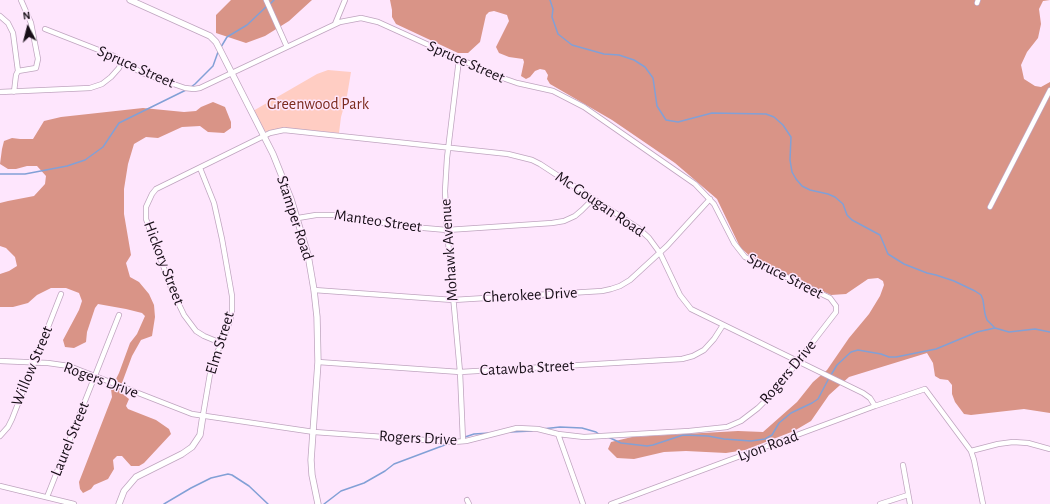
<!DOCTYPE html>
<style>
body{margin:0}
#map{position:relative;width:1050px;height:504px;overflow:hidden;background:#fee6fd;font-family:"Alegreya Sans",sans-serif}
canvas{display:block}
.north{position:absolute;left:8px;top:8px;width:40px;height:40px;-webkit-text-stroke:3px #fee6fd;paint-order:stroke;rotate:353deg;font-size:11px;font-weight:700;line-height:16px;text-align:center;color:#180f18}
.north::after{content:'';display:block;margin:auto;width:14px;height:18px;background:#180f18;clip-path:polygon(50% 0,100% 100%,50% 72%,0 100%)}
</style>
<div id="map">
<canvas width="1050" height="504"></canvas>
<div class="north">N</div>
</div>
<script>
const context = document.querySelector('canvas').getContext('2d');
context.lineJoin = 'round';
function fill(path, color) {
  context.fillStyle = color;
  context.fill(path, 'evenodd');
}
function poly(rows) {
  const path = new Path2D();
  for (const r of rows) {
    path.moveTo(r[0], r[1]);
    for (let i = 2; i < r.length; i += 2) path.lineTo(r[i], r[i + 1]);
  }
  return path;
}
function stroke(path, color, width, dash) {
  context.strokeStyle = color;
  context.lineWidth = width;
  context.lineCap = dash ? 'butt' : 'round';
  context.setLineDash(dash || []);
  context.stroke(path);
}
function write(font, color, halo, rows, align = 'center') {
  context.font = font + ' "Alegreya Sans",sans-serif';
  context.lineWidth = 3;
  context.setLineDash([]);
  context.textBaseline = 'middle';
  context.strokeStyle = halo;
  context.fillStyle = color;
  for (const [text, x, y, turn = 0] of rows) {
    context.save();
    context.translate(x, y);
    context.rotate((+turn || 0) * Math.PI / 180);
    context.textAlign = isNaN(turn) ? turn : align;
    if (halo) context.strokeText(text, 0, 0);
    context.fillText(text, 0, 0);
    context.restore();
  }
}
fill(poly([
 [328,70,351,72,347,96,341,117,339,133,285,128,264,132,253,111,317,74]
]), '#ffcdc3');
fill(poly([
 [231,0,312,0,289,21,265,36,246,43,216,33,216,15],
 [390,0,1050,0,1043,1,1039,9,1041,24,1038,38,1027,52,1021,65,1024,79,1035,86,1041,87,1050,82,1050,413,1024,409,971,415,964,414,955,402,952,394,952,385,948,380,940,379,935,376,933,363,927,353,849,377,829,395,811,421,794,431,745,450,726,453,686,451,664,452,634,459,617,458,608,449,611,442,632,437,738,431,763,432,797,402,813,382,827,370,849,338,869,314,880,296,884,285,883,281,878,278,868,279,846,294,831,295,753,259,740,247,717,199,675,163,612,120,550,84,547,79,548,75,545,70,540,69,535,71,530,77,526,79,521,76,524,62,523,59,509,57,499,53,496,47,509,21,507,15,494,11,489,12,486,15,480,42,468,53,458,53,396,24,392,17,392,10],
 [213,102,225,107,231,122,231,128,224,133,208,132,200,126,182,127,158,138,146,137,134,144,128,164,124,189,124,214,131,255,126,263,130,277,139,282,149,294,154,305,155,317,152,336,141,340,132,356,119,391,129,399,126,406,128,409,156,420,169,429,171,434,144,463,139,466,131,466,122,456,117,456,113,460,114,469,108,479,94,485,91,489,83,493,80,489,79,482,112,397,111,389,119,373,130,343,137,334,145,316,142,313,126,309,98,304,95,308,87,332,86,342,74,348,65,347,63,340,79,310,82,301,79,293,66,288,51,288,37,295,28,303,13,307,0,307,0,274,9,271,17,266,15,257,6,248,0,246,0,203,8,201,34,196,45,184,46,176,37,166,27,166,16,169,8,169,0,164,2,149,4,141,12,138,20,139,33,139,44,121,61,117,143,108,184,112,196,111,201,107]
]), '#d99487');
stroke(poly([
 [550,0,553,9,552,17,558,34,572,45,604,54,619,55,634,60,645,67,653,78,657,106,666,120,678,122,712,113,766,114,774,117,783,125,791,137,790,160,792,172,796,179,802,186,810,190,828,194,835,197,843,204,847,215,852,220,880,235,888,254,904,264,927,273,936,275,954,281,975,291,981,295,983,300,985,314,987,320,995,328,1009,332,1035,329,1050,332],
 [270,4,274,0],
 [221,47,227,37,247,25,267,6],
 [191,87,195,84,213,66,218,52],
 [0,174,25,174,67,166,85,160,103,147,119,123,186,90],
 [831,375,837,365,851,352,858,350,881,354,889,357,896,357,936,349,977,332,995,328],
 [542,429,560,427,582,428,596,432,600,435],
 [510,432,532,431],
 [465,437,474,434,490,433],
 [608,437,621,443,647,446,653,445,683,435,708,436,724,439,751,441,765,439,772,435,779,423,791,413,812,403,818,399,829,378],
 [164,504,191,488,211,478,228,474,232,475,249,486,268,504],
 [324,504,341,491,364,483,385,471,394,464,450,443]
]), '#82a0d6', 1.5);
const minor = poly([
 [266,0,287,47],
 [977,3,978,0],
 [0,16,8,23,13,33,18,71,16,75,14,92],
 [335,24,345,0],
 [459,59,447,158,445,191,447,230,460,372,463,441],
 [18,71,36,68,38,59,31,23,21,0],
 [0,92,90,88,102,84,111,77,119,68,122,60],
 [200,168,214,203,222,239,232,296,232,311,230,321,211,368,203,415],
 [990,207,1050,90],
 [298,218,316,215,340,215,401,226,447,230,552,223,564,221,575,216,582,210,593,199],
 [314,290,453,300,602,291,611,289,620,286,630,280,667,246,710,199],
 [221,343,204,336,196,331,184,315,172,290,146,219,146,207,152,194,156,189,270,133,284,130,508,154,532,160,540,164,638,228,649,238,660,253,680,295,691,309,863,393,870,398,875,406],
 [0,361,48,363,69,366,192,414,314,432,454,442,466,441,517,428,538,429,558,434,584,437,689,431,727,427,741,421,758,408,775,391,836,312,836,306,830,298,745,257,734,243,714,204,695,184,584,107,553,91,517,83,497,76,378,22,361,18,340,22,200,88,194,89,185,88,142,73,114,56,45,29],
 [318,362,460,372,682,359,693,356,704,350,714,339,723,325],
 [558,434,583,504],
 [0,436,8,427,12,419,61,294],
 [971,451,998,444,1013,442,1028,443,1050,449],
 [903,465,910,504],
 [0,486,74,504],
 [47,497,119,315],
 [467,500,469,504],
 [611,504,875,406,925,389,971,451,974,460,983,504],
 [880,504,908,495]
]);
const tertiary = poly([
 [130,0,210,36,216,42,273,154,291,199,308,255,314,290,317,317,318,362,311,460,312,475,318,504],
 [119,504,124,491,136,477,182,454,192,447,200,435,203,415]
]);
stroke(minor, '#bfa4bf', 6);
stroke(tertiary, '#bfa4bf', 7);
stroke(minor, '#fff', 4.5);
stroke(tertiary, '#fff', 5.5);
write('16px', '#180f18', '#fee6fd', [
 ["Spruce Street",466,62,24],
 ["Spruce Street",136,67,24],
 ["Mc Gougan Road",600,204,34],
 ["Stamper Road",295,218,72],
 ["Manteo Street",378,221,8],
 ["Mohawk Avenue",449,250,-94],
 ["Hickory Street",164,263,69],
 ["Spruce Street",785,276,27],
 ["Cherokee Drive",530,295,-3],
 ["Elm Street",220,343,-73],
 ["Willow Street",32,366,-68],
 ["Catawba Street",527,368,-3],
 ["Rogers Drive",788,372,-50],
 ["Rogers Drive",101,380,20],
 ["Rogers Drive",418,438,3],
 ["Laurel Street",70,439,-68],
 ["Lyon Road",768,446,-20]
]);
write('16px', '#7c2b1e', '#fee6fd', [
 ["Greenwood Park",318,104]
]);
</script>
